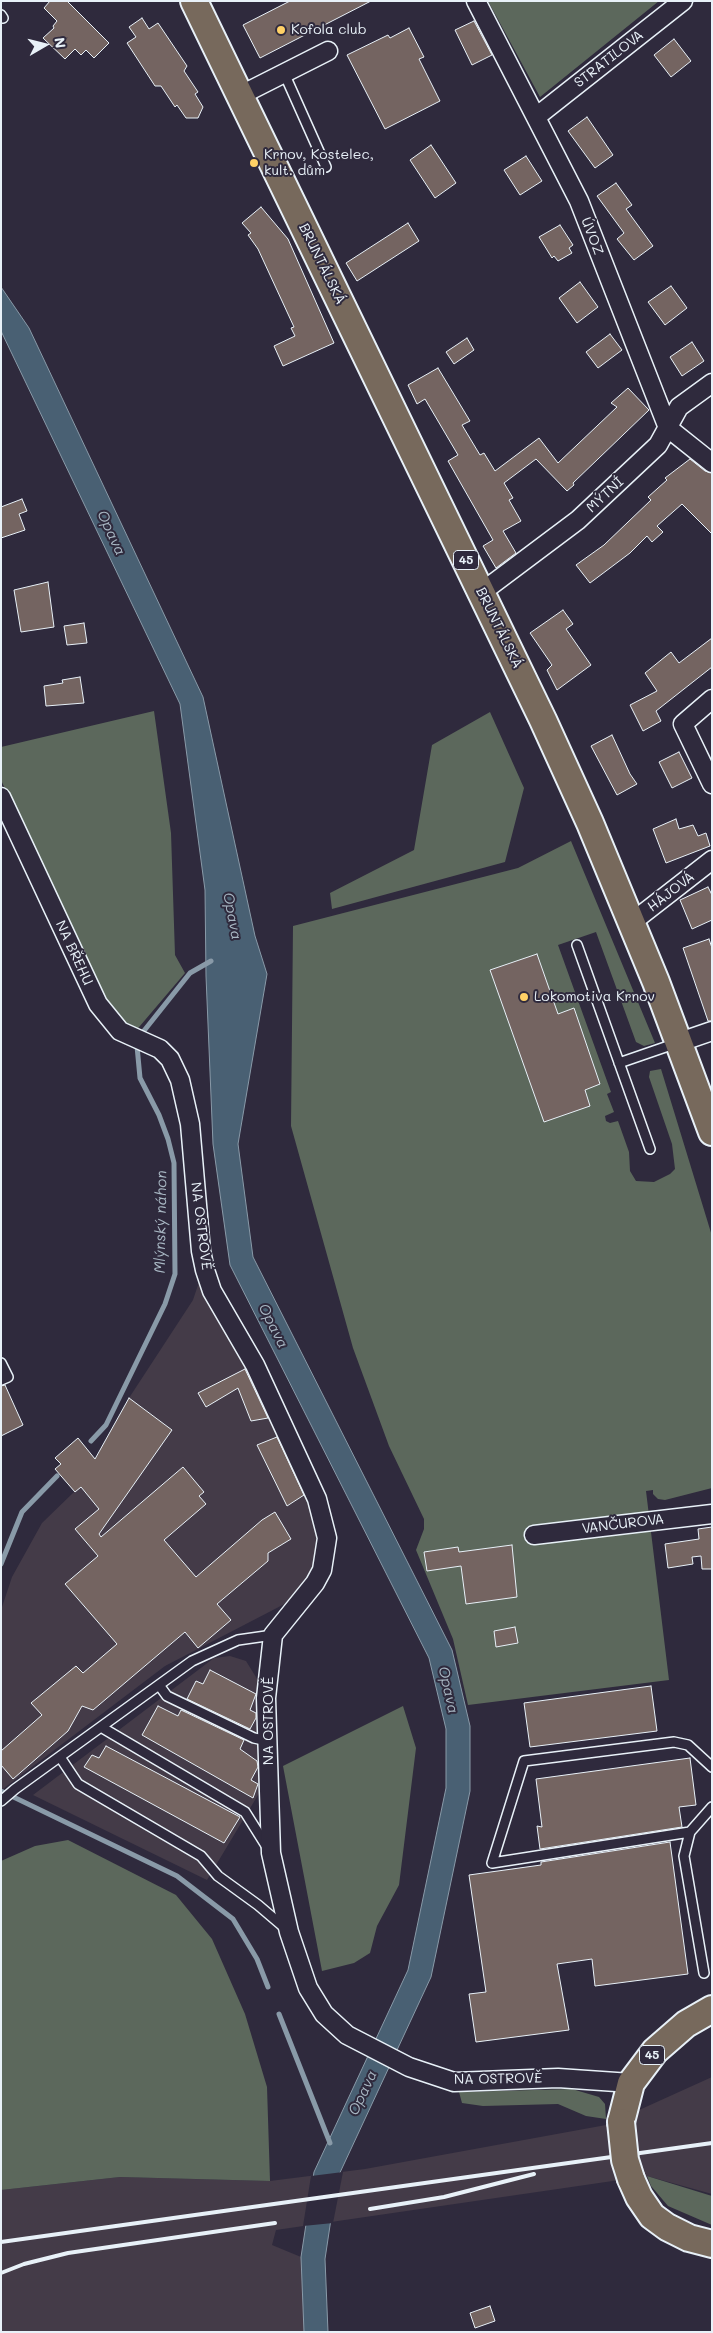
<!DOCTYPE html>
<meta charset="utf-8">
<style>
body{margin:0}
#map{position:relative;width:713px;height:2333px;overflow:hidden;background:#2f2a3d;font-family:Mali,sans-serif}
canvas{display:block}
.frame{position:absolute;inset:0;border:2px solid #e8f1f8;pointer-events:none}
.north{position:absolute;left:20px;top:20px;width:50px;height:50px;-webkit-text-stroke:4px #2f2a3d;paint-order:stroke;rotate:82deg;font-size:14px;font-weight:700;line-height:20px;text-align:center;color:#e8f1f8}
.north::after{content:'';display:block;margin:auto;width:18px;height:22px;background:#e8f1f8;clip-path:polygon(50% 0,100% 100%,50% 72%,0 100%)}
</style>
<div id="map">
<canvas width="713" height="2333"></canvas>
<div class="frame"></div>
<div class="north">N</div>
</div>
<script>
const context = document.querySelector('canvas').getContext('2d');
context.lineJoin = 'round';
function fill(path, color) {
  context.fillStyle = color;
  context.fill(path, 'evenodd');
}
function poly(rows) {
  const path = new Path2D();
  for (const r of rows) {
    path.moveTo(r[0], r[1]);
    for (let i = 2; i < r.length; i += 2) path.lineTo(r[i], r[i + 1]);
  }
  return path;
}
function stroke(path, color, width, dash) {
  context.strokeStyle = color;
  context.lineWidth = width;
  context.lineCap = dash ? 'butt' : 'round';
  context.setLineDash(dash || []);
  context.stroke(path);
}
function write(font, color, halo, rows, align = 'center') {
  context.font = font + ' Mali,sans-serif';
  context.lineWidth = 4;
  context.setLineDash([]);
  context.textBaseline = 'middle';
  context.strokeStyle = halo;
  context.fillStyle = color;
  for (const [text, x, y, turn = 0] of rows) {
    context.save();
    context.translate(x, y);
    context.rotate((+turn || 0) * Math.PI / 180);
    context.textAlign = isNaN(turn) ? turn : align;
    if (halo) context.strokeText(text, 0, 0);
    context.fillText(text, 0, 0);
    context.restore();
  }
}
fill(poly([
 [199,1282,247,1367,310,1491,323,1540,311,1577,298,1597,165,1666,3,1789,1,1787,1,1610,12,1577,42,1523,74,1492,55,1469,61,1464,55,1458,78,1438,96,1459,129,1398,193,1300],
 [230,1656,246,1661,259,1682,264,1785,207,1880,33,1795,214,1658],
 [712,2077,712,2194,647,2176,276,2230,272,2245,301,2257,304,2332,1,2332,1,2190,120,2177,270,2181,365,2169,606,2125]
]), '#443b48');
fill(poly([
 [488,1,659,1,540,97],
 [154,711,171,833,175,955,185,973,134,1033,122,1026,89,975,1,780,1,747],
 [490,712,524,788,505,862,332,909,330,893,414,850,432,745],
 [571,841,655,1043,644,1046,636,1042,596,932,558,945,611,1092,607,1094,614,1112,605,1116,606,1121,610,1123,618,1121,629,1152,630,1171,636,1181,654,1182,670,1174,675,1169,672,1144,649,1077,650,1071,661,1069,712,1236,712,1488,665,1500,658,1499,653,1494,653,1490,646,1491,669,1680,468,1705,453,1639,416,1550,424,1529,424,1519,389,1446,353,1348,291,1126,293,926,518,868],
 [403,1706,416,1748,399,1885,377,1926,370,1953,354,1963,322,1971,283,1766],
 [68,1840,176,1895,212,1939,245,2014,267,2087,270,2181,120,2177,1,2190,1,1861,35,1846],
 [572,2089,599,2097,605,2104,606,2119,586,2116,558,2104,483,2106,462,2103,459,2092],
 [647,2176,712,2196,712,2225,668,2206,651,2186]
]), '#5c685c');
const water = poly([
 [1,287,29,328,203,697,255,936,267,974,238,1144,253,1257,452,1650,470,1726,470,1791,431,1977,337,2179,325,2259,328,2332,304,2332,301,2257,314,2172,408,1970,446,1788,446,1729,429,1658,230,1265,213,1144,206,976,205,890,180,704,1,331,1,287]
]);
fill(water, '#496073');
stroke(water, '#899aa8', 1);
fill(poly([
 [343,2172,333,2223,303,2226,311,2176]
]), '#2f2a3d');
stroke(poly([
 [91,1441,106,1425,165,1304,175,1274,174,1163,168,1139,159,1115,140,1078,137,1046,143,1032,190,973,211,961],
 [1,1564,22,1512,57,1476],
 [1,1791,177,1876,233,1919,257,1959,268,1987],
 [279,2014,330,2143]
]), '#899aa8', 5);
const building = poly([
 [50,1,67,1,109,43,94,58,86,50,81,55,75,49,65,59,43,38,54,28,53,26,57,21,44,8,50,1],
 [290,1,371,1,260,58,243,25,290,1],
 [142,18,149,29,158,23,187,66,184,71,198,92,195,94,203,107,198,118,186,118,177,105,175,107,161,86,155,86,127,43,136,37,129,27,142,18],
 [474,21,492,55,472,65,455,30,474,21],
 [409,28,424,57,419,59,440,101,385,129,347,55,388,35,390,38,409,28],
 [674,39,691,61,671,77,654,55,674,39],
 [587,117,613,155,595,168,568,131,587,117],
 [431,145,456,183,435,198,410,160,431,145],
 [526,156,542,181,520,195,504,170,526,156],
 [616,183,632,205,626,209,653,246,634,260,617,239,624,233,597,196,616,183],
 [261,207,288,239,334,343,283,366,274,346,295,336,291,328,294,327,258,249,248,235,251,233,242,223,261,207],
 [408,223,419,241,357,281,346,263,408,223],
 [560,225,573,245,569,248,572,253,558,261,554,256,552,258,539,237,560,225],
 [580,282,598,307,577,323,559,298,580,282],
 [671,286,687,308,665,325,648,302,671,286],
 [610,334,622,350,598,368,586,352,610,334],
 [467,338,474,350,454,364,446,352,467,338],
 [692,342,704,361,682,376,670,357,692,342],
 [438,368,470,421,462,425,480,455,484,453,495,471,539,438,558,463,617,407,611,403,628,388,649,410,573,483,574,485,567,491,536,459,504,483,513,498,509,500,521,521,503,531,516,553,496,568,483,546,493,540,448,461,458,455,425,399,417,404,408,385,438,368],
 [690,459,705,471,712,473,712,534,682,504,657,526,663,532,652,542,647,536,630,553,590,583,576,565,604,545,651,500,648,497,667,480,665,478,690,459],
 [22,499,27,511,19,514,25,530,1,538,1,507,22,499],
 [48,582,54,627,21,632,14,590,48,582],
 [563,610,573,624,566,629,591,665,557,690,547,670,552,665,530,633,563,610],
 [84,623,87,643,67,645,64,626,84,623],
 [712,638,712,667,656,711,661,721,643,731,630,705,657,691,645,673,671,652,679,663,712,638],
 [80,677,84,703,46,706,44,686,63,683,62,680,80,677],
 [612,735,630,774,637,784,617,795,591,746,612,735],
 [679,752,692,778,672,788,659,762,679,752],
 [676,819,679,829,693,825,698,836,706,833,710,846,666,863,653,829,676,819],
 [708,887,712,895,712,920,692,929,680,900,708,887],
 [709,939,712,948,712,1021,708,1021,683,948,709,939],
 [537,954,558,1014,574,1008,600,1084,585,1090,590,1106,544,1122,490,970,537,954],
 [245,1369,268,1418,251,1421,238,1388,206,1407,198,1393,245,1369],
 [5,1385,23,1425,1,1436,1,1386,5,1385],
 [129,1398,172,1430,99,1534,101,1537,183,1467,204,1492,199,1496,206,1504,164,1540,196,1577,262,1520,275,1512,291,1539,268,1553,268,1561,217,1604,231,1620,198,1648,185,1632,93,1710,82,1706,68,1731,13,1779,1,1765,1,1751,42,1715,31,1703,76,1666,83,1673,117,1644,65,1584,98,1556,75,1529,99,1509,81,1487,75,1492,55,1469,61,1464,55,1458,78,1438,95,1459,129,1398],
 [277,1437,304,1495,287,1506,257,1445,277,1437],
 [712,1527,712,1569,702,1569,701,1556,692,1557,693,1564,668,1568,665,1544,699,1539,698,1529,712,1527],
 [512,1545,517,1597,466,1604,461,1566,427,1571,424,1552,458,1547,459,1552,512,1545],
 [515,1627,518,1643,496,1647,494,1631,515,1627],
 [210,1670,256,1694,250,1710,256,1713,256,1718,250,1729,187,1699,196,1681,203,1684,210,1670],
 [651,1686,657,1731,530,1747,524,1703,651,1686],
 [158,1706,178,1716,181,1710,244,1740,240,1749,257,1761,258,1767,251,1780,258,1784,253,1798,142,1735,158,1706],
 [106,1746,240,1817,224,1843,84,1767,92,1755,99,1758,106,1746],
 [690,1758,696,1805,679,1807,682,1827,540,1849,537,1826,542,1827,536,1779,690,1758],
 [670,1842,688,1974,595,1986,592,1959,557,1964,569,2030,476,2042,469,1994,486,1992,469,1875,541,1865,541,1862,670,1842],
 [490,2306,495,2321,475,2328,470,2313,490,2306]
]);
fill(building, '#746461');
stroke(building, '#e8f1f8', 1);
const service = poly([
 [1,15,3,18],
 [284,73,326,167],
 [577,945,650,1149],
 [619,1063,677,1043],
 [1,1363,8,1377,1,1380],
 [159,1685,167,1696,254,1738,268,1741],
 [101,1727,245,1812,267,1847],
 [60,1757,78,1784,201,1856,218,1876,258,1905,285,1928],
 [1,1801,15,1789,192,1661,238,1640,273,1635],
 [690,1832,492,1863,524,1761,674,1742,688,1745,712,1767],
 [704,1973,684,1856,690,1832,712,1807]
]);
const minor = poly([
 [476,1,579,201,668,428,712,463],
 [239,96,328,51],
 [536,117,683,1],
 [482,592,578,520,658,445,679,407,712,383],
 [712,699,683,724,712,784],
 [1,797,98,1004,120,1031,160,1049,170,1059,180,1080,190,1124,201,1251,205,1270,212,1291,255,1365,317,1499,327,1538,322,1570,315,1583,273,1635,266,1698,271,1853,289,1932,308,1988,324,2014,347,2035,409,2067,454,2082,558,2078,631,2083],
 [631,923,712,860],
 [680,1042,712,1031],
 [534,1535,712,1514]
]);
const primary = poly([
 [194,1,543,720,590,823,656,982,712,1132],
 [621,2122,631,2083,655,2051,686,2024,712,2009],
 [631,2179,639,2197,652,2216,667,2227,689,2238,712,2244]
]);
stroke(service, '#e8f1f8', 12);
stroke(minor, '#e8f1f8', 21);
stroke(primary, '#e8f1f8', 30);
stroke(service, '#2f2a3d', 9);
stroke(minor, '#2f2a3d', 18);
stroke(primary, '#77695c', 26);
stroke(poly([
 [370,2209,444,2197,534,2174],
 [1,2242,712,2143],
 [1,2273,24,2264,68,2253,275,2223]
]), '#e8f1f8', 4);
const primaryBridge = poly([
 [621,2122,625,2160,631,2179]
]);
stroke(primaryBridge, '#e8f1f8', 30, []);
stroke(primaryBridge, '#77695c', 26);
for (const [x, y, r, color] of [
 [281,30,5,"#ffd166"],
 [254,163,5,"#ffd166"],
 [524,997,5,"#ffd166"]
]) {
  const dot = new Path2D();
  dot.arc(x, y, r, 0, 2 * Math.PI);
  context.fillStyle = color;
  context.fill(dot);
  stroke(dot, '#2f2a3d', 2);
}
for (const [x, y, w] of [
 [466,560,25],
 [652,2055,25]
]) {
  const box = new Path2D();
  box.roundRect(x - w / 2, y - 9.5, w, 19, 4);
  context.fillStyle = '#2f2a3d';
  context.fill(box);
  stroke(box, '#e8f1f8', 1);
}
write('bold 12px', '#e8f1f8', null, [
 ["45",466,560],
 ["45",652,2055]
]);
write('14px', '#e8f1f8', '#2f2a3d', [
 ["Kofola club",291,30],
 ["Krnov, Kostelec,",264,155],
 ["kult. dům",264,171],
 ["Lokomotiva Krnov",534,997]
], 'left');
write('14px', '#e8f1f8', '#2f2a3d', [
 ["STRATILOVA",609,59,-38],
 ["ÚVOZ",592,236,69],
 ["BRUNTÁLSKÁ",322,264,64],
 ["MÝTNÍ",605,495,-43],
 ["BRUNTÁLSKÁ",499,628,64],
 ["HÁJOVÁ",671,892,-38],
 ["NA BŘEHU",74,953,65],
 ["NA OSTROVĚ",201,1226,83],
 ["VANČUROVA",623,1524,-7],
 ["NA OSTROVĚ",269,1721,-90],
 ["NA OSTROVĚ",498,2079,-1]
]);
write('italic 15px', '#a8b7c3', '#2f2a3d', [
 ["Opava",111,533,65],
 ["Opava",232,916,79],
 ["Mlýnský náhon",161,1222,-89],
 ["Opava",273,1326,63],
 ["Opava",448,1690,77],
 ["Opava",363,2093,-65]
]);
</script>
